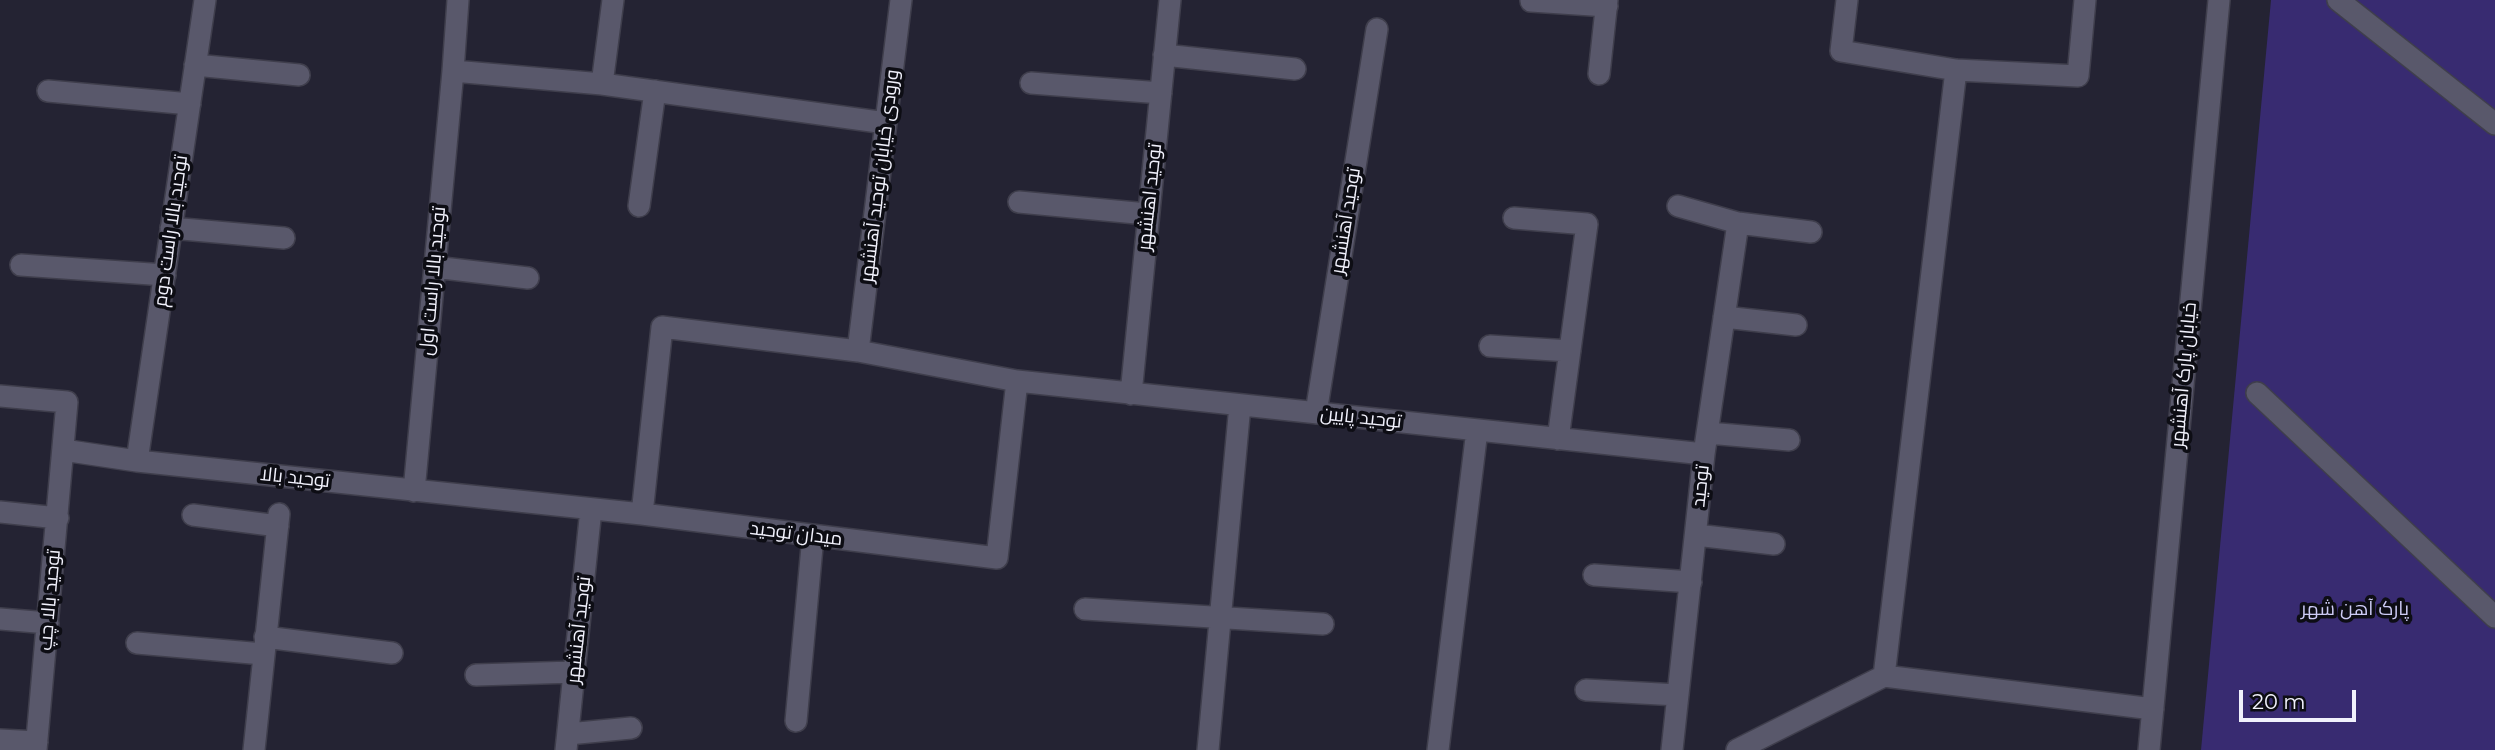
<!DOCTYPE html>
<meta charset="utf-8">
<style>
body{margin:0}
#map{position:relative;width:2495px;height:750px;overflow:hidden;background:#242333;font-family:Montserrat,sans-serif}
canvas{display:block}
.scale{position:absolute;left:2239px;top:690px;width:117px;height:32px;box-sizing:border-box;border:4px solid #f1f1fc;border-top:0;padding-left:9px;font-size:21px;line-height:24px;white-space:nowrap;color:#f1f1fc;-webkit-text-stroke:5px #0d0d14;paint-order:stroke}
</style>
<div id="map">
<canvas width="2495" height="750"></canvas>
<div class="scale">20 m</div>
</div>
<script>
const context = document.querySelector('canvas').getContext('2d');
context.lineJoin = 'round';
function fill(path, color) {
  context.fillStyle = color;
  context.fill(path, 'evenodd');
}
function poly(rows) {
  const path = new Path2D();
  for (const r of rows) {
    path.moveTo(r[0], r[1]);
    for (let i = 2; i < r.length; i += 2) path.lineTo(r[i], r[i + 1]);
  }
  return path;
}
function stroke(path, color, width, dash) {
  context.strokeStyle = color;
  context.lineWidth = width;
  context.lineCap = dash ? 'butt' : 'round';
  context.setLineDash(dash || []);
  context.stroke(path);
}
function write(font, color, halo, rows, align = 'center') {
  context.font = font + ' Montserrat,Cairo,sans-serif';
  context.lineWidth = 7;
  context.setLineDash([]);
  context.textBaseline = 'middle';
  context.strokeStyle = halo;
  context.fillStyle = color;
  for (const [text, x, y, turn = 0] of rows) {
    context.save();
    context.translate(x, y);
    context.rotate((+turn || 0) * Math.PI / 180);
    context.textAlign = isNaN(turn) ? turn : align;
    if (halo) context.strokeText(text, 0, 0);
    context.fillText(text, 0, 0);
    context.restore();
  }
}
fill(poly([
 [2271,0,2495,0,2495,750,2201,750]
]), '#382b71');
const minor = poly([
 [613,0,602,84,886,123],
 [1847,0,1841,51,1956,70,2078,76,2085,0],
 [2338,0,2495,124],
 [1531,1,1607,6],
 [1164,55,1295,69],
 [195,65,299,75],
 [1956,70,1884,676,2153,709],
 [453,71,458,0],
 [1599,74,1607,0],
 [1031,83,1161,93],
 [48,91,190,104],
 [1019,202,1147,214],
 [639,206,655,91],
 [1678,206,1738,223,1811,232],
 [1514,218,1587,224,1558,439],
 [171,228,284,238],
 [21,265,165,275],
 [434,267,528,278],
 [1724,317,1796,325],
 [662,327,858,351,1017,381,997,558,642,514,662,327],
 [1490,346,1570,351],
 [858,351,901,0],
 [1017,381,1704,454],
 [2257,393,2495,617],
 [1131,394,1170,0],
 [0,396,67,402,36,750],
 [1316,413,1377,29],
 [1708,433,1789,440],
 [63,450,137,461,642,514],
 [137,461,205,0],
 [414,491,453,71,602,84],
 [0,512,58,518],
 [193,515,278,526],
 [1696,535,1774,544],
 [1594,575,1691,582],
 [1085,609,1323,624],
 [0,619,48,623],
 [265,637,392,653],
 [137,643,263,654],
 [476,675,574,672],
 [1586,690,1678,695],
 [796,721,813,536],
 [568,734,631,728],
 [0,740,37,742],
 [254,750,279,514],
 [566,750,591,509],
 [1208,750,1240,405],
 [1438,750,1477,430],
 [1672,750,1704,454,1738,223],
 [1737,750,1884,676],
 [2149,750,2219,0]
]);
stroke(minor, '#3f3e4c', 24);
stroke(minor, '#59586b', 21);
write('19px', '#f1f1fc', '#0d0d14', [
 ["ورودی خیابان توحید آهنشهر",880,176,-83],
 ["توحید اهنشهر",1150,197,-84],
 ["توحید آهنشهر",1346,221,-81],
 ["توحید بالا راست دوم",171,231,-82],
 ["توحید بالا راست اول",433,281,-85],
 ["خیابان پارک آهنشهر",2184,375,-85],
 ["توحید پایین",1361,418,6],
 ["توحید بالا",295,478,6],
 ["توحید",1701,486,-84],
 ["میدان توحید",796,534,7],
 ["توحید بالا چپ",50,600,-85],
 ["توحید آهنشهر",579,630,-84]
]);
write('19px', '#cdcbf5', '#0d0d14', [
 ["پارک آهن شهر",2355,609]
]);
</script>
